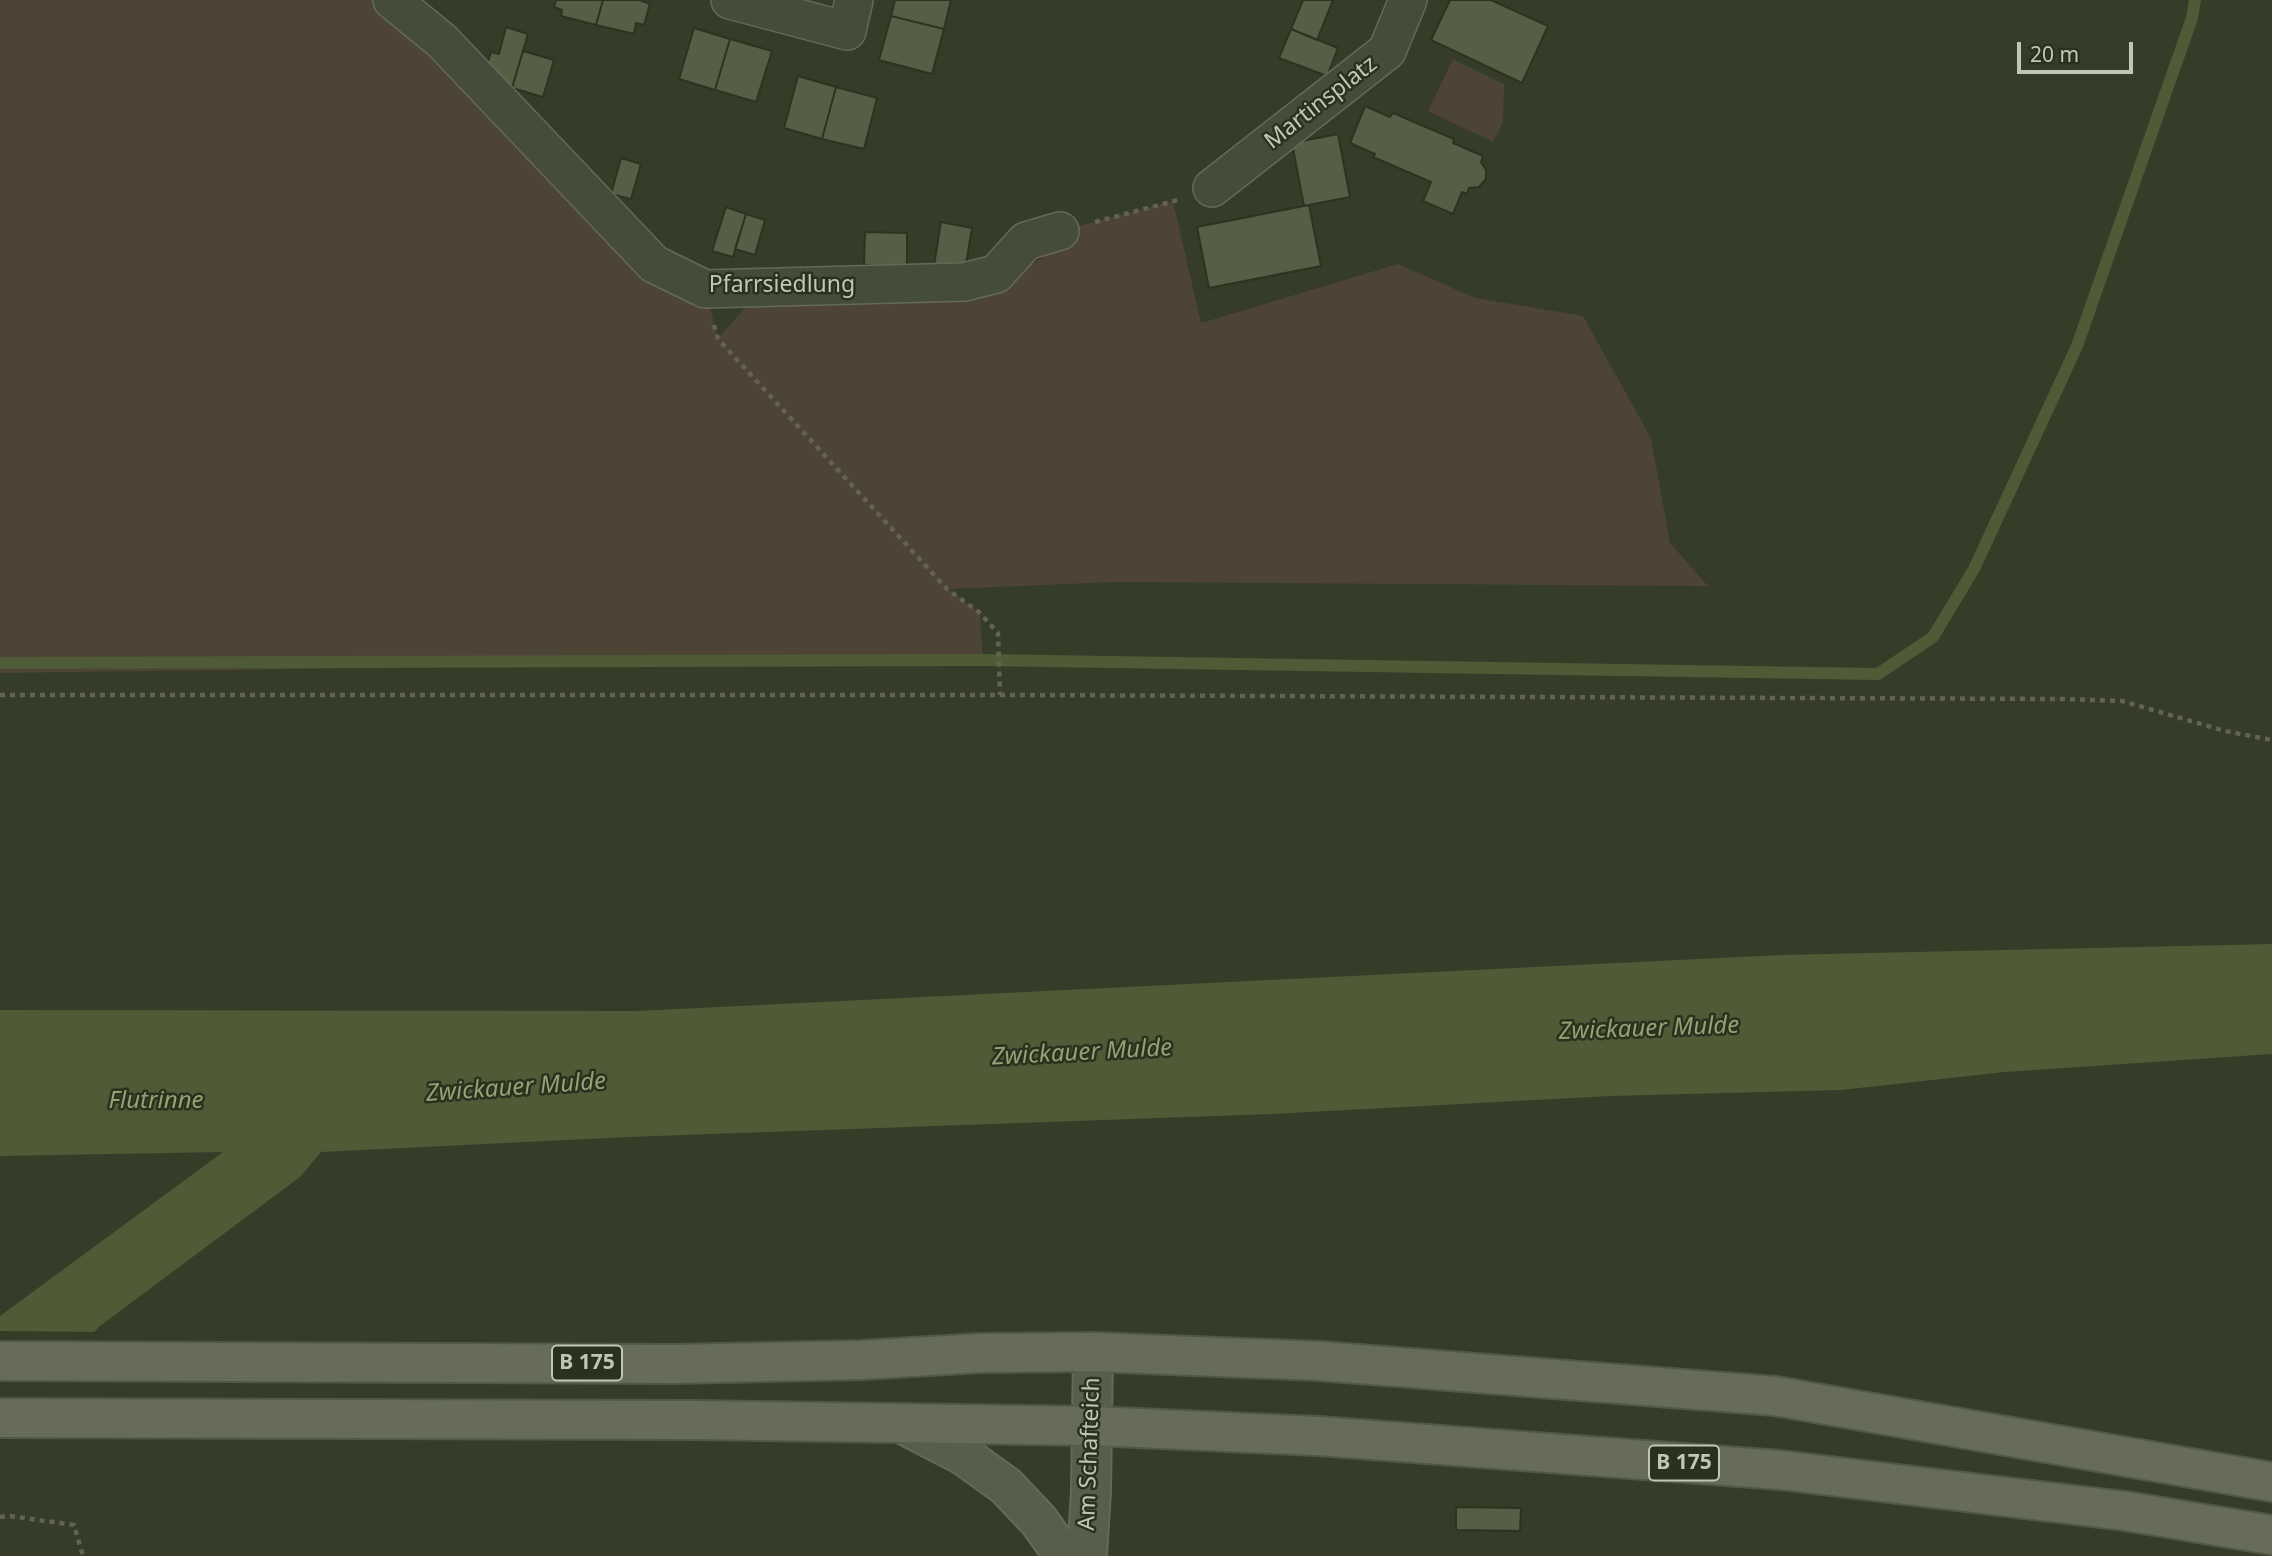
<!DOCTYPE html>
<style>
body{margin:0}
#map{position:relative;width:2272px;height:1556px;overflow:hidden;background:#353c27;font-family:"Noto Sans",sans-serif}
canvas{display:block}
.scale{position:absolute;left:2017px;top:42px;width:116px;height:32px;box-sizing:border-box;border:4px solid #c1c7b6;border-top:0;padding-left:9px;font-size:21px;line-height:24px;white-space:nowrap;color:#c1c7b6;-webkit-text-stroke:5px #2b311f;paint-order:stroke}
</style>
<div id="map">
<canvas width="2272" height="1556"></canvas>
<div class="scale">20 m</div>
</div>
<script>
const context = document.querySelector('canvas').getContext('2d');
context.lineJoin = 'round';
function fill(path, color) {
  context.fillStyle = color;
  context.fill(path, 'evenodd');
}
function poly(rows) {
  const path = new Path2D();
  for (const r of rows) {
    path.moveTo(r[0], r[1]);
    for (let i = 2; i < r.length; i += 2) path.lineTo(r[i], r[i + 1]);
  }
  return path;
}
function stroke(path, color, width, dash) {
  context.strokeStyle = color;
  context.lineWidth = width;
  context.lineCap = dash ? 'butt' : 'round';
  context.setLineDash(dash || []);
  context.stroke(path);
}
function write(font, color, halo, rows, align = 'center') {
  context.font = font + ' "Noto Sans",sans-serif';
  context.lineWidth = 5;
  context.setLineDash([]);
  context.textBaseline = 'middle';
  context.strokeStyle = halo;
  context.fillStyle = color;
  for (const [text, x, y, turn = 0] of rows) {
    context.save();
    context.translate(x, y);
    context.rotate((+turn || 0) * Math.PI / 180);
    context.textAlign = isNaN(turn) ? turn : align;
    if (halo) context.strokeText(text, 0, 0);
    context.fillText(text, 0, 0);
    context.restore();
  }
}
fill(poly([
 [0,0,392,0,705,289,718,338,757,295,1016,275,1058,248,1060,231,1173,201,1201,323,1398,264,1475,298,1583,316,1651,438,1670,543,1708,586,1117,582,948,589,980,613,983,660,0,673],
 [1453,59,1504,84,1503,122,1493,142,1428,111]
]), '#4d4436');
fill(poly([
 [2272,944,2272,1054,2005,1072,1841,1090,1611,1096,1272,1114,628,1137,321,1152,300,1177,100,1326,0,1427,0,1316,223,1152,0,1156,0,1010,637,1011,1780,955]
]), '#4f5a37');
fill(poly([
 [0,1331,99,1332,0,1430]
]), '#353c27');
stroke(poly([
 [0,663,983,660,1878,674,1933,637,1974,569,2077,346,2192,18,2195,0]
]), '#4f5a37', 12);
const building = poly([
 [556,0,603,0,596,25,561,16,562,10,554,7,556,0],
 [603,0,640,0,650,4,644,25,636,23,634,34,596,25,603,0],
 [895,0,951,0,944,29,891,16,895,0],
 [1303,0,1333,0,1317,40,1291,29,1303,0],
 [1450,0,1491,0,1548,26,1522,83,1431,40,1450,0],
 [891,16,944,29,932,74,879,60,891,16],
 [506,27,528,34,512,88,487,65,491,52,499,54,506,27],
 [694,28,730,39,715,90,679,79,694,28],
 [1291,29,1338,48,1327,76,1279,58,1291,29],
 [730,39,772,51,756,102,715,90,730,39],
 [523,51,554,60,543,97,512,88,523,51],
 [798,76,836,87,822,139,784,128,798,76],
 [836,87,877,98,864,149,822,139,836,87],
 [1365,106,1390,117,1393,113,1454,139,1453,143,1483,156,1481,162,1486,170,1486,179,1479,187,1469,188,1467,194,1462,192,1453,214,1423,201,1431,182,1373,157,1375,154,1350,143,1365,106],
 [1338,134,1350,197,1304,206,1292,143,1338,134],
 [621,158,641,164,631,199,611,194,621,158],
 [1309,205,1321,266,1209,288,1197,227,1309,205],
 [726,207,746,214,733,257,712,251,726,207],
 [746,214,765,220,755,255,735,249,746,214],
 [941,222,972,228,965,270,934,265,941,222],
 [865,232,907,233,907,268,864,265,865,232],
 [1456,1507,1521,1508,1520,1531,1456,1530,1456,1507]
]);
fill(building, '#565e46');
stroke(building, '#2d3321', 2);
const street = poly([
 [392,0,442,41,654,264,705,289,964,282,996,274,1026,241,1060,231],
 [730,0,847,31,854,0],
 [1212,188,1387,51,1408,0]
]);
const secondary = poly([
 [903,1424,963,1455,1006,1486,1039,1521,1064,1556],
 [1087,1556,1091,1491,1093,1352]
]);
const primary = poly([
 [0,1361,674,1364,861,1360,981,1353,1093,1352,1319,1361,1775,1396,2272,1482],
 [0,1418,694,1420,1093,1426,1318,1436,1780,1470,2125,1511,2272,1535]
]);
stroke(street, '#646a58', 40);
stroke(secondary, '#646a58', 42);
stroke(primary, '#525846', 42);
stroke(poly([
 [1095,222,1178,200],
 [714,325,718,339,947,589,980,613,998,633,1000,695],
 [0,695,1000,695,2062,699,2122,701,2225,731,2272,740],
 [0,1517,10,1516,74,1525,83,1556]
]), '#646252', 4.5, [5, 5]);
stroke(street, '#464c3a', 37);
stroke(secondary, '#575e49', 38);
stroke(primary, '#666c59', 38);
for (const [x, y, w] of [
 [587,1363,70],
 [1684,1463,70]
]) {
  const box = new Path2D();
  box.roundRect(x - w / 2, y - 17.5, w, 35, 5);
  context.fillStyle = '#2b311f';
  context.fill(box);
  stroke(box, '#c1c7b6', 2);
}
write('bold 21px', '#c1c7b6', null, [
 ["B 175",587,1363],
 ["B 175",1684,1463]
]);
write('23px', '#c1c7b6', '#2b311f', [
 ["Martinsplatz",1321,103,-38],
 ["Pfarrsiedlung",782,285],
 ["Am Schafteich",1090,1454,-88]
]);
write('italic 24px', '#94a273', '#2b311f', [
 ["Zwickauer Mulde",1649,1029,-2],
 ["Zwickauer Mulde",1082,1053,-3],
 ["Zwickauer Mulde",516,1088,-4],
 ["Flutrinne",156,1101]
]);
</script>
